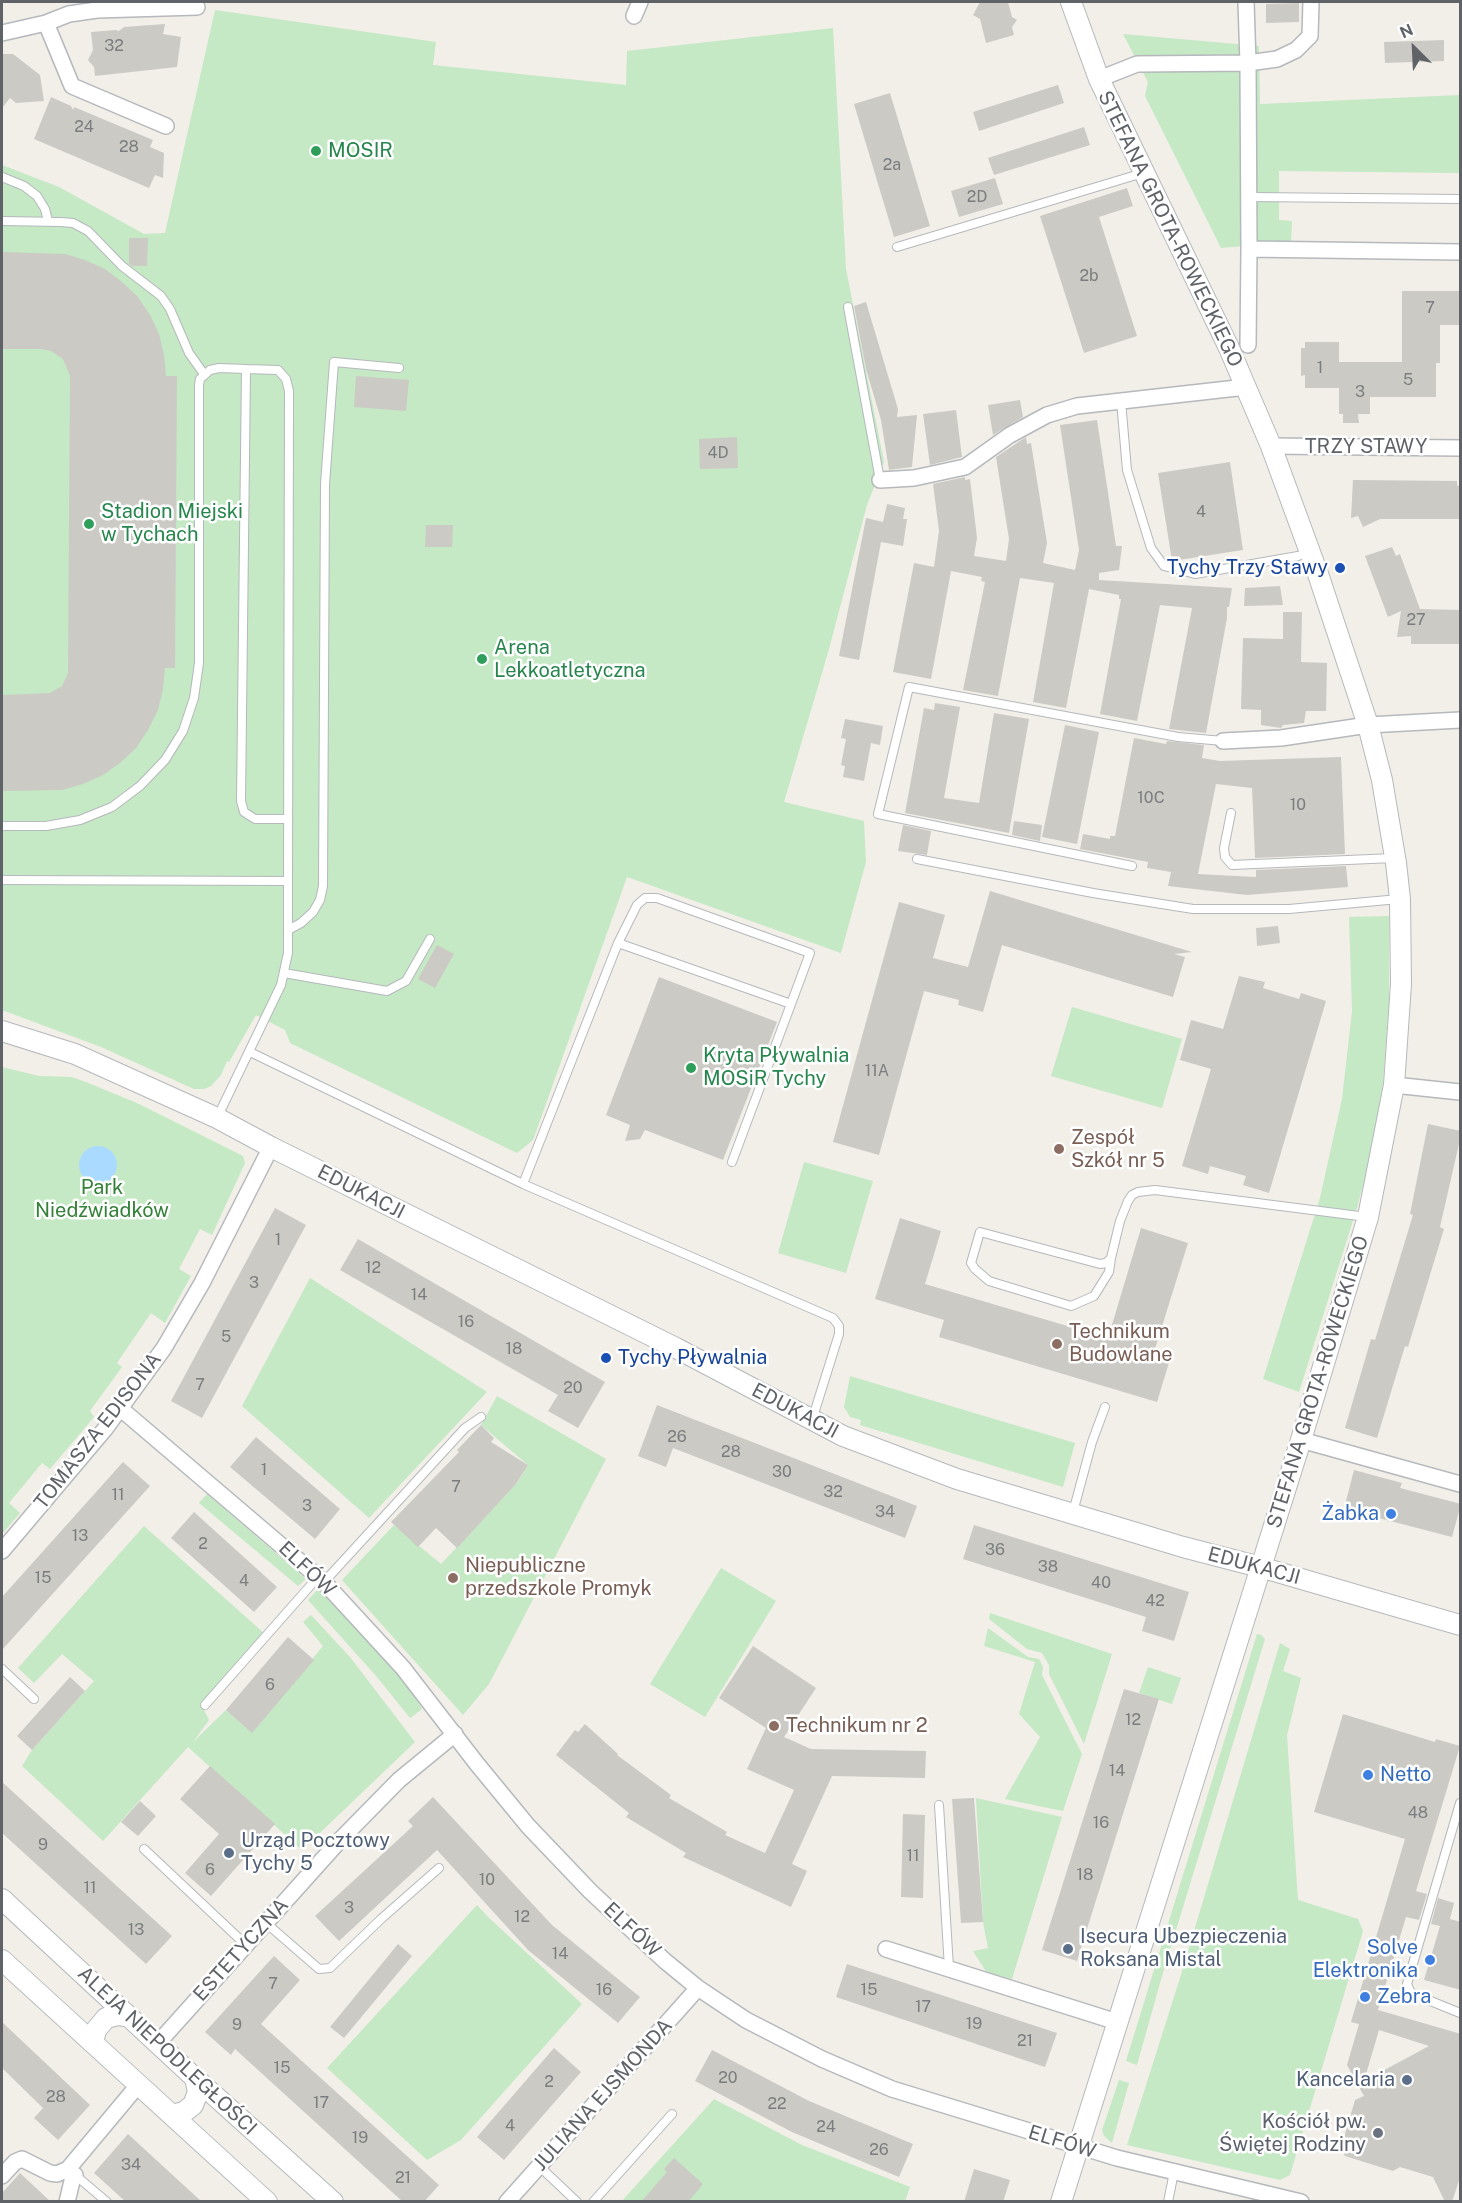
<!DOCTYPE html>
<meta charset="utf-8">
<style>
body{margin:0}
#map{position:relative;width:1462px;height:2203px;overflow:hidden;background:#f1efe8;font-family:"Public Sans",sans-serif}
canvas{display:block}
.frame{position:absolute;inset:0;border:3px solid #5f6368;pointer-events:none}
.north{position:absolute;left:1384px;top:18px;width:60px;height:60px;-webkit-text-stroke:4px #fff;paint-order:stroke;rotate:336deg;font-size:16px;font-weight:700;line-height:24px;text-align:center;color:#5f6368}
.north::after{content:'';display:block;margin:auto;width:21px;height:27px;background:#5f6368;clip-path:polygon(50% 0,100% 100%,50% 72%,0 100%)}
</style>
<div id="map">
<canvas width="1462" height="2203"></canvas>
<div class="frame"></div>
<div class="north">N</div>
</div>
<script>
const context = document.querySelector('canvas').getContext('2d');
context.lineJoin = 'round';
function fill(path, color) {
  context.fillStyle = color;
  context.fill(path, 'evenodd');
}
function poly(rows) {
  const path = new Path2D();
  for (const r of rows) {
    if (r.length === 3) {
      path.moveTo(r[0] + r[2], r[1]);
      path.arc(r[0], r[1], r[2], 0, 2 * Math.PI);
      continue;
    }
    path.moveTo(r[0], r[1]);
    for (let i = 2; i < r.length; i += 2) path.lineTo(r[i], r[i + 1]);
  }
  return path;
}
function stroke(path, color, width, dash) {
  context.strokeStyle = color;
  context.lineWidth = width;
  context.lineCap = dash ? 'butt' : 'round';
  context.setLineDash(dash || []);
  context.stroke(path);
}
function write(font, color, halo, rows, align = 'center') {
  context.font = font + ' "Public Sans",sans-serif';
  context.lineWidth = 5;
  context.setLineDash([]);
  context.textBaseline = 'middle';
  context.strokeStyle = halo;
  context.fillStyle = color;
  for (const [text, x, y, turn = 0] of rows) {
    context.save();
    context.translate(x, y);
    context.rotate((+turn || 0) * Math.PI / 180);
    context.textAlign = isNaN(turn) ? turn : align;
    if (halo) context.strokeText(text, 0, 0);
    context.fillText(text, 0, 0);
    context.restore();
  }
}
fill(poly([
 [215,10,436,42,433,65,626,85,627,51,833,28,846,269,884,462,867,505,829,649,784,802,864,821,866,862,841,953,627,877,533,1140,517,1153,290,1043,285,1030,256,1015,229,1062,227,1061,221,1075,211,1086,204,1089,194,1089,101,1047,2,1010,2,165,59,187,144,234,165,233],
 [1123,34,1259,46,1260,104,1460,95,1460,173,1279,171,1279,220,1292,221,1291,242,1221,248,1145,96,1148,82],
 [1389,916,1389,1001,1383,1084,1369,1162,1357,1208,1299,1392,1263,1379,1320,1198,1342,1099,1352,1011,1349,917],
 [1072,1007,1182,1039,1162,1108,1051,1076],
 [2,1067,39,1076,72,1077,91,1084,139,1104,243,1156,245,1163,212,1235,200,1229,179,1269,191,1276,165,1323,151,1313,117,1363,122,1367,90,1411,94,1417,50,1469,42,1463,9,1503,20,1513,2,1534],
 [804,1162,873,1181,846,1273,778,1253],
 [310,1278,487,1392,369,1518,242,1406],
 [850,1376,1075,1443,1063,1487,860,1425,861,1420,850,1417,844,1407],
 [497,1396,606,1459,489,1684,463,1715,342,1580,394,1525,441,1564,517,1483,528,1465,481,1425],
 [207,1494,306,1579,298,1586,199,1503],
 [144,1526,266,1635,205,1705,204,1710,209,1720,193,1742,226,1710,252,1732,323,1646,303,1622,311,1615,350,1657,415,1742,302,1850,188,1747,103,1841,22,1766,32,1750,94,1681,62,1654,34,1683,18,1668],
 [721,1568,776,1601,705,1717,650,1684],
 [320,1587,400,1672,422,1709,410,1718,377,1677,308,1600],
 [990,1613,1112,1654,1084,1744,1049,1674,1049,1665,1042,1653,1027,1649,989,1619],
 [988,1628,1028,1657,1039,1659,1043,1667,1042,1675,1082,1754,1063,1811,1005,1799,1040,1737,1019,1714,1035,1662,984,1646],
 [1257,1634,1261,1635,1265,1639,1162,1976,1137,2065,1126,2061],
 [1280,1643,1290,1649,1283,1671,1301,1678,1287,1735,1298,1900,1358,1919,1363,1931,1290,2175,1280,2180,1127,2145,1180,1978],
 [1148,1667,1181,1678,1172,1704,1139,1693],
 [976,1798,1062,1817,1012,1979,987,1973,973,1951,988,1948,983,1922],
 [477,1905,487,1916,582,2004,461,2140,427,2160,327,2068],
 [1119,2080,1129,2083,1112,2143,1104,2136,1102,2130],
 [714,2099,802,2145,910,2187,905,2201,621,2202]
]), '#c5e8c5');
fill(poly([
 [98,1165,19]
]), '#aadaff');
fill(poly([
 [980,2,1008,2,1012,17,1017,20,1012,27,1014,35,986,43,980,19,973,15],
 [1299,3,1299,22,1266,23,1266,4],
 [165,24,163,34,181,37,177,67,95,76,94,67,88,60,93,50,91,32,116,30,119,31,124,27],
 [1444,40,1444,61,1385,63,1384,42],
 [2,54,13,54,40,75,44,101,16,103,10,98,2,108],
 [1058,85,1064,103,979,131,973,112],
 [890,93,930,226,894,237,854,104],
 [51,97,71,106,73,110,74,107,153,140,150,147,164,153,163,178,155,175,149,188,34,139],
 [1084,127,1090,145,994,175,988,158],
 [995,178,1003,204,959,217,951,191],
 [1127,188,1133,206,1099,217,1137,336,1084,353,1040,216],
 [129,238,148,238,147,266,132,266,129,264],
 [2,252,65,254,85,260,105,269,122,282,138,297,150,315,159,334,164,355,166,376,177,376,175,668,165,668,163,689,158,710,148,730,136,748,120,763,103,775,83,784,62,790,2,791,2,695,50,693,62,686,68,673,70,376,63,359,51,351,42,349,2,349],
 [1402,291,1461,291,1461,325,1440,325,1440,363,1436,363,1436,397,1370,397,1370,414,1358,414,1359,423,1343,423,1343,414,1339,414,1339,388,1305,388,1305,375,1301,376,1301,348,1305,348,1305,342,1339,342,1339,362,1402,362],
 [866,302,898,409,897,417,917,415,912,467,889,470,881,420,866,369,854,306],
 [356,376,409,380,406,411,354,407],
 [1020,400,1023,417,993,435,988,405],
 [956,410,962,457,930,465,923,414],
 [1097,420,1116,546,1122,546,1119,570,1099,573,1099,580,1232,588,1229,607,1227,607,1227,618,1206,733,1169,729,1192,608,1160,605,1137,721,1100,714,1121,599,1119,599,1119,595,1089,589,1066,708,1033,702,1054,583,1020,578,998,696,963,690,985,582,981,581,982,577,951,571,931,679,893,672,914,563,934,567,939,531,933,484,965,477,965,480,970,479,977,538,974,556,1006,561,1009,539,996,457,1026,437,1027,444,1031,443,1047,543,1043,563,1075,570,1079,550,1060,425],
 [737,437,738,468,700,469,699,439],
 [1230,462,1243,550,1172,561,1158,473],
 [1353,480,1457,481,1457,486,1461,485,1461,519,1380,519,1363,527,1358,516,1351,518],
 [887,504,905,508,903,519,907,519,903,546,881,542,859,660,839,656,866,518,883,522],
 [426,525,453,525,452,547,425,547],
 [1392,547,1396,556,1400,554,1420,609,1461,610,1461,644,1411,644,1411,636,1397,637,1401,611,1388,617,1365,556],
 [1280,586,1283,605,1244,606,1245,588],
 [1283,612,1302,612,1301,662,1327,663,1326,711,1306,711,1304,723,1283,725,1281,728,1261,725,1261,710,1241,709,1243,638,1283,639],
 [935,703,960,707,944,798,979,803,994,713,1029,719,1009,833,905,813,924,708,934,710],
 [845,719,883,726,880,745,871,743,864,781,843,777,845,766,841,765,846,739,841,738],
 [1065,725,1099,732,1077,844,1042,837],
 [1134,738,1166,744,1167,741,1204,745,1202,758,1220,761,1341,757,1345,854,1255,858,1252,788,1216,784,1198,874,1256,877,1256,870,1346,866,1348,887,1247,895,1168,886,1171,872,1147,868,1148,862,1080,849,1083,834,1110,839,1110,836,1115,836],
 [1014,821,1042,825,1040,841,1012,835],
 [903,825,931,831,927,855,898,851],
 [990,891,1192,952,1174,954,1185,957,1173,997,1002,945,983,1012,958,1005,959,1000,924,991,879,1155,833,1142,899,902,945,915,933,958,968,967],
 [1278,926,1280,943,1257,946,1256,928],
 [437,945,454,954,435,988,418,979],
 [1239,976,1265,982,1263,988,1299,999,1301,993,1326,1001,1269,1193,1243,1185,1246,1176,1210,1166,1208,1174,1182,1166,1211,1069,1180,1060,1191,1020,1223,1029],
 [659,977,777,1022,723,1160,645,1130,640,1139,625,1141,630,1125,606,1115],
 [1428,1124,1461,1131,1461,1135,1440,1227,1444,1229,1408,1347,1405,1346,1377,1438,1345,1428,1371,1339,1375,1340,1413,1215,1410,1214],
 [275,1208,306,1225,202,1418,171,1401],
 [900,1218,941,1231,925,1284,1108,1338,1141,1228,1188,1243,1154,1352,1171,1356,1157,1402,939,1337,944,1320,875,1299],
 [358,1239,605,1382,578,1428,548,1411,558,1395,340,1270],
 [657,1405,917,1506,905,1538,673,1448,666,1467,638,1456],
 [481,1425,494,1438,491,1442,528,1465,516,1484,457,1548,436,1528,418,1547,391,1522,459,1452,457,1450],
 [256,1437,340,1509,315,1539,230,1467],
 [123,1462,150,1486,2,1650,2,1597],
 [1354,1470,1402,1483,1400,1488,1461,1504,1452,1537,1344,1509],
 [194,1512,277,1587,254,1612,171,1538],
 [974,1525,1189,1592,1174,1641,1142,1631,1146,1617,963,1559],
 [288,1637,314,1660,252,1733,226,1710],
 [753,1646,816,1688,784,1737,811,1749,926,1751,925,1778,832,1776,792,1864,807,1871,791,1907,683,1857,686,1853,626,1817,629,1813,556,1755,575,1730,578,1732,585,1724,618,1754,617,1755,671,1795,669,1798,727,1832,725,1835,765,1853,794,1790,747,1769,766,1728,719,1698],
 [70,1677,85,1691,32,1750,17,1736],
 [1124,1689,1159,1699,1077,1961,1042,1950],
 [1343,1714,1435,1742,1436,1739,1460,1746,1416,1891,1427,1894,1419,1920,1406,1917,1378,2010,1461,2034,1461,2174,1452,2202,1445,2202,1433,2177,1400,2167,1393,2171,1345,2156,1341,2148,1355,2100,1364,2096,1347,2065,1359,2024,1351,2022,1405,1839,1314,1812],
 [1379,2030,1429,2046,1364,2081],
 [210,1766,275,1824,211,1896,185,1873,219,1834,180,1799],
 [2,1782,172,1936,146,1964,2,1833],
 [433,1797,552,1925,640,1997,618,2023,528,1950,437,1850,339,1941,315,1916,413,1826,408,1821],
 [974,1798,983,1922,961,1923,952,1799],
 [140,1801,156,1816,138,1836,121,1822],
 [903,1814,925,1815,923,1898,901,1897],
 [1438,1898,1454,1903,1450,1919,1461,1922,1461,1990,1424,1980,1440,1926,1431,1924],
 [398,1944,412,1956,344,2038,330,2027],
 [274,1956,300,1980,261,2024,439,2185,424,2202,403,2202,235,2049,231,2055,205,2032],
 [847,1964,1057,2033,1045,2067,836,1997],
 [2,2022,90,2105,58,2140,34,2118,43,2108,2,2068],
 [554,2048,581,2072,504,2160,477,2137],
 [712,2050,809,2101,913,2144,899,2177,792,2132,695,2081],
 [128,2134,153,2157,202,2202,126,2202,94,2173],
 [674,2158,703,2184,688,2202,641,2202,667,2172,664,2169],
 [974,2169,1010,2180,1003,2202,964,2202],
 [20,2173,51,2202,2,2202,2,2193]
]), '#cccac5');
const service = poly([
 [2,177,24,186,37,196,45,209,48,221],
 [1249,197,1460,199],
 [2,221,61,222,73,223,88,231,122,266,161,296,170,309,189,353,204,374],
 [897,247,1143,173],
 [848,307,880,480],
 [1121,401,1127,470,1151,548,1164,566,1195,574,1298,556,1310,552],
 [1231,813,1224,848,1225,857,1232,865,1394,858],
 [2,826,46,826,80,820,112,807,140,786,165,760,183,731,194,698,199,663,199,385,200,379,210,370,219,368,246,369],
 [917,859,1093,893,1193,909,1289,909,1399,899],
 [1132,866,878,814,909,687,1178,737,1223,741],
 [2,880,288,881],
 [288,930,301,923,313,912,320,900,323,886,325,484,334,362,399,368],
 [284,973,387,991,406,981,430,939],
 [250,1052,523,1184,833,1318,839,1326,839,1334,812,1420],
 [218,1116,281,985,288,953,288,881,289,391,286,379,278,370,246,369,241,801,244,812,255,819,288,819],
 [732,1162,791,1004],
 [523,1184,618,943,637,905,645,898,657,898,810,953,791,1004,618,943],
 [1111,1258,1109,1272,1094,1296,1071,1306,989,1281,975,1269,971,1263,980,1232,1100,1264,1106,1263,1111,1258,1120,1221,1128,1201,1132,1195,1138,1192,1155,1190,1367,1217],
 [1073,1512,1092,1442,1105,1407],
 [324,1582,465,1428,481,1417],
 [2,1669,34,1699],
 [205,1705,318,1577],
 [1460,1803,1407,1984,1411,1993,1460,2013],
 [939,1805,949,1968],
 [144,1849,246,1945],
 [266,1923,319,1969,330,1968,381,1919,439,1868],
 [539,2166,577,2202],
 [74,2174,107,2202],
 [593,2202,672,2114],
 [1168,2202,1174,2172]
]);
const minor = poly([
 [1311,2,1310,36,1296,50,1277,59,1248,63,1249,249,1460,252],
 [634,16,640,2],
 [46,23,72,86,166,126],
 [2,33,46,23,69,14,97,10,197,7],
 [1099,79,1137,64,1248,63,1246,2],
 [1248,345,1249,249],
 [1271,446,1460,448],
 [880,480,914,478,965,467,1010,435,1047,415,1077,406,1246,387],
 [1223,741,1281,738,1368,725,1460,720],
 [1394,1085,1460,1092],
 [121,1409,324,1582,403,1668,477,1764,528,1826,590,1891,665,1961,698,1988,746,2020,822,2059,892,2089,1117,2158,1301,2202],
 [1301,1440,1460,1484],
 [2,1551,105,1429,164,1348,202,1283,271,1147],
 [886,1949,1117,2022],
 [158,2043,341,1839,399,1780,455,1734],
 [2,2176,15,2162,22,2159,50,2173,57,2174,68,2169,139,2084],
 [67,2202,72,2181,75,2175],
 [507,2202,698,1988]
]);
const tertiary = poly([
 [2,1031,75,1054,217,1118,271,1147,676,1348,843,1436,957,1479,1183,1547,1260,1567,1460,1625],
 [2,1899,195,2078,333,2202],
 [2,1960,267,2202],
 [93,2043,96,2030,106,2018,118,2015,130,2017],
 [172,2115,184,2112,193,2105,198,2092,195,2078],
 [1061,2202,1301,1440,1368,1217,1394,1085,1401,984,1400,899,1396,863,1382,780,1368,725,1318,574,1271,446,1229,348,1099,79,1071,2]
]);
stroke(service, '#b5b8bc', 10);
stroke(minor, '#b5b8bc', 18);
stroke(tertiary, '#b5b8bc', 22);
stroke(service, '#fff', 8);
stroke(minor, '#fff', 15);
stroke(tertiary, '#fff', 20);
for (const [x, y, r, color] of [
 [316,151,6,"#2e9e5b"],
 [89,524,6,"#2e9e5b"],
 [1340,568,6,"#1a4fb4"],
 [482,659,6,"#2e9e5b"],
 [691,1068,6,"#2e9e5b"],
 [1059,1149,6,"#8d6e63"],
 [1057,1344,6,"#8d6e63"],
 [606,1358,6,"#1a4fb4"],
 [1391,1514,6,"#3f7fe0"],
 [453,1578,6,"#8d6e63"],
 [774,1726,6,"#8d6e63"],
 [1368,1775,6,"#3f7fe0"],
 [229,1853,6,"#5c6f8a"],
 [1068,1949,6,"#5c6f8a"],
 [1430,1960,6,"#3f7fe0"],
 [1365,1997,6,"#3f7fe0"],
 [1407,2080,6,"#5c6f8a"],
 [1378,2133,6,"#6b7280"]
]) {
  const dot = new Path2D();
  dot.arc(x, y, r, 0, 2 * Math.PI);
  context.fillStyle = color;
  context.fill(dot);
  stroke(dot, '#fff', 2);
}
write('16px', '#7a7d7f', null, [
 ["32",114,46],
 ["24",84,127],
 ["28",129,147],
 ["2a",892,165],
 ["2D",977,197],
 ["2b",1089,276],
 ["7",1430,308],
 ["1",1320,368],
 ["5",1408,380],
 ["3",1360,392],
 ["4D",718,453],
 ["4",1201,512],
 ["27",1416,620],
 ["10C",1151,798],
 ["10",1298,805],
 ["11A",877,1071],
 ["1",278,1240],
 ["12",373,1268],
 ["3",254,1283],
 ["14",419,1295],
 ["16",466,1322],
 ["5",226,1337],
 ["18",514,1349],
 ["7",200,1385],
 ["20",573,1388],
 ["26",677,1437],
 ["28",731,1452],
 ["1",264,1470],
 ["30",782,1472],
 ["7",456,1487],
 ["32",833,1492],
 ["11",118,1495],
 ["3",307,1506],
 ["34",885,1512],
 ["13",80,1536],
 ["2",203,1544],
 ["36",995,1550],
 ["38",1048,1567],
 ["15",43,1578],
 ["4",244,1581],
 ["40",1101,1583],
 ["42",1155,1601],
 ["6",270,1685],
 ["12",1133,1720],
 ["14",1117,1771],
 ["48",1418,1813],
 ["16",1101,1823],
 ["9",43,1845],
 ["11",913,1856],
 ["6",210,1870],
 ["18",1085,1875],
 ["10",487,1880],
 ["11",90,1888],
 ["3",349,1908],
 ["12",522,1917],
 ["13",136,1930],
 ["14",560,1954],
 ["7",273,1984],
 ["16",604,1990],
 ["15",869,1990],
 ["17",923,2007],
 ["19",974,2024],
 ["9",237,2025],
 ["21",1025,2041],
 ["15",282,2068],
 ["20",728,2078],
 ["2",549,2082],
 ["28",56,2097],
 ["17",321,2103],
 ["22",777,2104],
 ["4",510,2126],
 ["24",826,2127],
 ["19",360,2138],
 ["26",879,2150],
 ["34",131,2165],
 ["21",403,2178]
]);
write('20px', '#27864d', '#fff', [
 ["MOSIR",328,151],
 ["Stadion Miejski",101,512],
 ["w Tychach",101,535],
 ["Arena",494,648],
 ["Lekkoatletyczna",494,671],
 ["Kryta Pływalnia",703,1056],
 ["MOSiR Tychy",703,1079]
], 'left');
write('20px', '#5f6368', '#fff', [
 ["STEFANA GROTA-ROWECKIEGO",1170,229,64],
 ["TRZY STAWY",1366,447],
 ["EDUKACJI",361,1192,27],
 ["STEFANA GROTA-ROWECKIEGO",1318,1382,-73],
 ["EDUKACJI",795,1411,28],
 ["TOMASZA EDISONA",98,1431,-52],
 ["EDUKACJI",1254,1566,15],
 ["ELFÓW",307,1569,43],
 ["ELFÓW",632,1930,43],
 ["ESTETYCZNA",241,1950,-48],
 ["ALEJA NIEPODLEGŁOŚCI",167,2051,43],
 ["JULIANA EJSMONDA",603,2095,-48],
 ["ELFÓW",1062,2142,17]
]);
write('20px', '#164399', '#fff', [
 ["Tychy Trzy Stawy",1328,568],
 ["Tychy Pływalnia",618,1358,"left"]
], 'right');
write('20px', '#785e54', '#fff', [
 ["Zespół",1071,1138],
 ["Szkół nr 5",1071,1161],
 ["Technikum",1069,1332],
 ["Budowlane",1069,1355],
 ["Niepubliczne",465,1566],
 ["przedszkole Promyk",465,1589],
 ["Technikum nr 2",786,1726]
], 'left');
write('20px', '#348238', '#fff', [
 ["Park",102,1188],
 ["Niedźwiadków",102,1211]
]);
write('20px', '#366cbe', '#fff', [
 ["Żabka",1379,1514],
 ["Netto",1380,1775,"left"],
 ["Solve",1418,1948],
 ["Elektronika",1418,1971],
 ["Zebra",1377,1997,"left"]
], 'right');
write('20px', '#4e5e75', '#fff', [
 ["Urząd Pocztowy",241,1841],
 ["Tychy 5",241,1864],
 ["Isecura Ubezpieczenia",1080,1937],
 ["Roksana Mistal",1080,1960],
 ["Kancelaria",1395,2080,"right"]
], 'left');
write('20px', '#5b616d', '#fff', [
 ["Kościół pw.",1366,2122],
 ["Świętej Rodziny",1366,2145]
], 'right');
</script>
